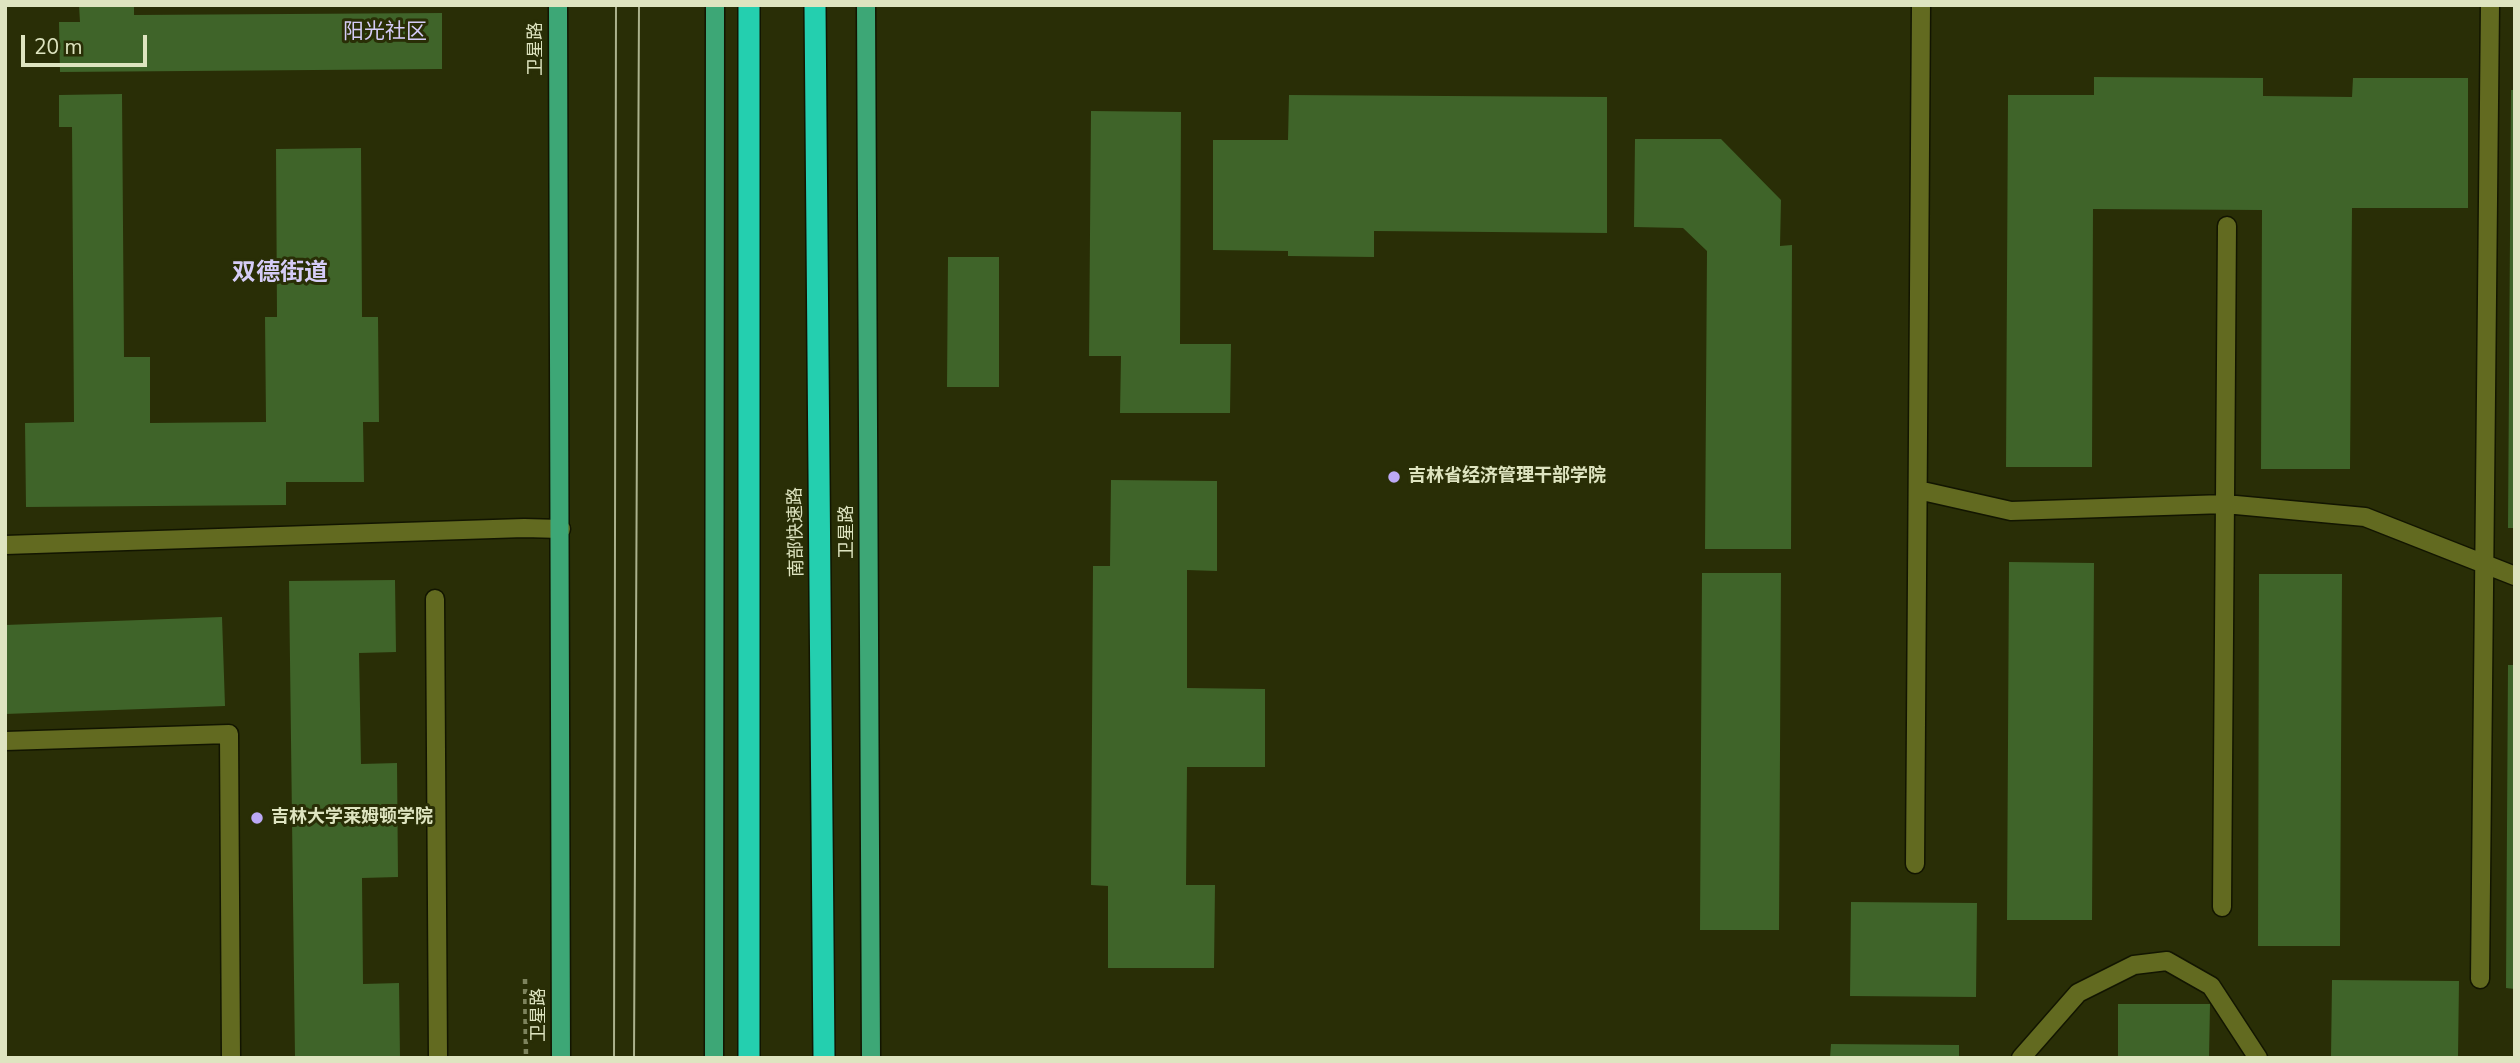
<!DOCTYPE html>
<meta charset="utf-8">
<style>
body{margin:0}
#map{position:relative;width:2520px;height:1063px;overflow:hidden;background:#292e06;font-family:"Nunito Sans",sans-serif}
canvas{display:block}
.frame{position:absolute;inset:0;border:7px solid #dee4c0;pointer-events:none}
.scale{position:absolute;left:21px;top:35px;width:126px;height:32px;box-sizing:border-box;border:4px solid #dee4c0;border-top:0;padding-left:9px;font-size:21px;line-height:24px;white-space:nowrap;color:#dee4c0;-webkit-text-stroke:5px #292e06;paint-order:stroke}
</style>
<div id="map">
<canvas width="2520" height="1063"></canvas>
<div class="frame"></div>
<div class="scale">20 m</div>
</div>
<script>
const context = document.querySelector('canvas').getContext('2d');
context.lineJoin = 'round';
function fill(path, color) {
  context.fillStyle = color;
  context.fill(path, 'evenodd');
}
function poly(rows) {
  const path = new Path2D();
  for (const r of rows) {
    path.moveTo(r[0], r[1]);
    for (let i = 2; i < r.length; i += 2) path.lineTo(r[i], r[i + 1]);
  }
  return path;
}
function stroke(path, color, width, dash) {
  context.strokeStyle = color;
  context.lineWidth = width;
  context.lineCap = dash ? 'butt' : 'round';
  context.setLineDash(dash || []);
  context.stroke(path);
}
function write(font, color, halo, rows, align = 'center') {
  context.font = font + ' "Nunito Sans","Noto Sans SC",sans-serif';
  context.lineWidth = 6;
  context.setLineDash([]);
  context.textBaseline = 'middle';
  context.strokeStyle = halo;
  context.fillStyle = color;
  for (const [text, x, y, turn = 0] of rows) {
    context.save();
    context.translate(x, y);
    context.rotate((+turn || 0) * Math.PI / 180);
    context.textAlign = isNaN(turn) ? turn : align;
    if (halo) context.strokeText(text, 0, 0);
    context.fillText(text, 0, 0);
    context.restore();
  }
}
fill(poly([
 [79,5,134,5,134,15,442,13,442,69,60,72,59,22,80,22],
 [2094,77,2263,78,2263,96,2352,97,2353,78,2468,78,2468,208,2352,208,2350,469,2261,469,2262,210,2093,209,2092,467,2006,467,2008,95,2094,95],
 [2511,90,2515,90,2515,528,2508,528],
 [122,94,124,357,150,357,150,423,266,422,265,317,277,317,276,149,361,148,362,317,378,317,379,422,363,422,364,482,286,482,286,505,26,507,25,423,74,422,72,127,59,127,59,95],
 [1289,95,1607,97,1607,233,1374,231,1374,257,1288,256,1288,251,1213,250,1213,140,1288,140],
 [1091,111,1181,112,1180,344,1231,344,1230,413,1120,413,1121,356,1089,356],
 [1635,139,1721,139,1781,200,1780,246,1792,245,1791,549,1705,549,1707,251,1683,228,1634,227],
 [948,257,999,257,999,387,947,387],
 [1111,480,1217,481,1217,571,1187,570,1187,688,1265,689,1265,767,1187,767,1186,885,1215,885,1214,968,1108,968,1108,886,1091,885,1093,566,1110,566],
 [2009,562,2094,563,2092,920,2007,920],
 [1702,573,1781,573,1779,930,1700,930],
 [2259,574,2342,574,2340,946,2258,946],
 [395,580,396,652,359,653,361,764,397,763,398,877,362,878,363,984,399,983,400,1058,295,1058,289,581],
 [222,617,225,706,5,714,5,625],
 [2508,665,2515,665,2515,989,2506,988],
 [1851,902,1977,903,1976,997,1850,996],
 [2332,980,2459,981,2458,1058,2331,1058],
 [2118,1004,2210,1004,2209,1058,2118,1058],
 [1831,1044,1959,1045,1959,1058,1830,1058]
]), '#3f6429');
const minor = poly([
 [1918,490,2011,511,2225,504,2365,517,2515,576],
 [5,545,524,528,561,529],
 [435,599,438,1058],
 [5,741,229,734,231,1058],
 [1915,864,1921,5],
 [2222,907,2227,226],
 [2480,979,2490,5],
 [2021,1058,2078,993,2134,965,2167,961,2211,986,2258,1058]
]);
const major = poly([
 [558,5,561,1058],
 [866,5,871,1058],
 [714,1058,715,5]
]);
const highway = poly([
 [749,5,749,1058],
 [815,5,824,1058]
]);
stroke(minor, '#121501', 21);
stroke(major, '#121501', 21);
stroke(highway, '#121501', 24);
stroke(poly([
 [525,979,526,1058]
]), '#7d835d', 4.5, [5, 5]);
stroke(minor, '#626a20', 18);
stroke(major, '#3da776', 18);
stroke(highway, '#24cfaf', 21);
stroke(poly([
 [614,1058,616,5],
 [634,1058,639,5]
]), '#abb18c', 2);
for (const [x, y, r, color] of [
 [1394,477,7,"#bca9f5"],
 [257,818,7,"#bca9f5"]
]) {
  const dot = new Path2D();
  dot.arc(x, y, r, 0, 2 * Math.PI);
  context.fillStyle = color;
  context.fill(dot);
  stroke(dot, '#292e06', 2.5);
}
write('18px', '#dee4c0', '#292e06', [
 ["卫星路",537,49,-90],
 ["南部快速路",797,532,-91],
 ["卫星路",848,532,-90],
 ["卫星路",540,1015,-90]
]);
write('bold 18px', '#dee4c0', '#292e06', [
 ["吉林省经济管理干部学院",1408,477],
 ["吉林大学莱姆顿学院",271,818]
], 'left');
write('21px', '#d5ccf7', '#292e06', [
 ["阳光社区",385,33]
]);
write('bold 24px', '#d5ccf7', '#292e06', [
 ["双德街道",280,274]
]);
</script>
